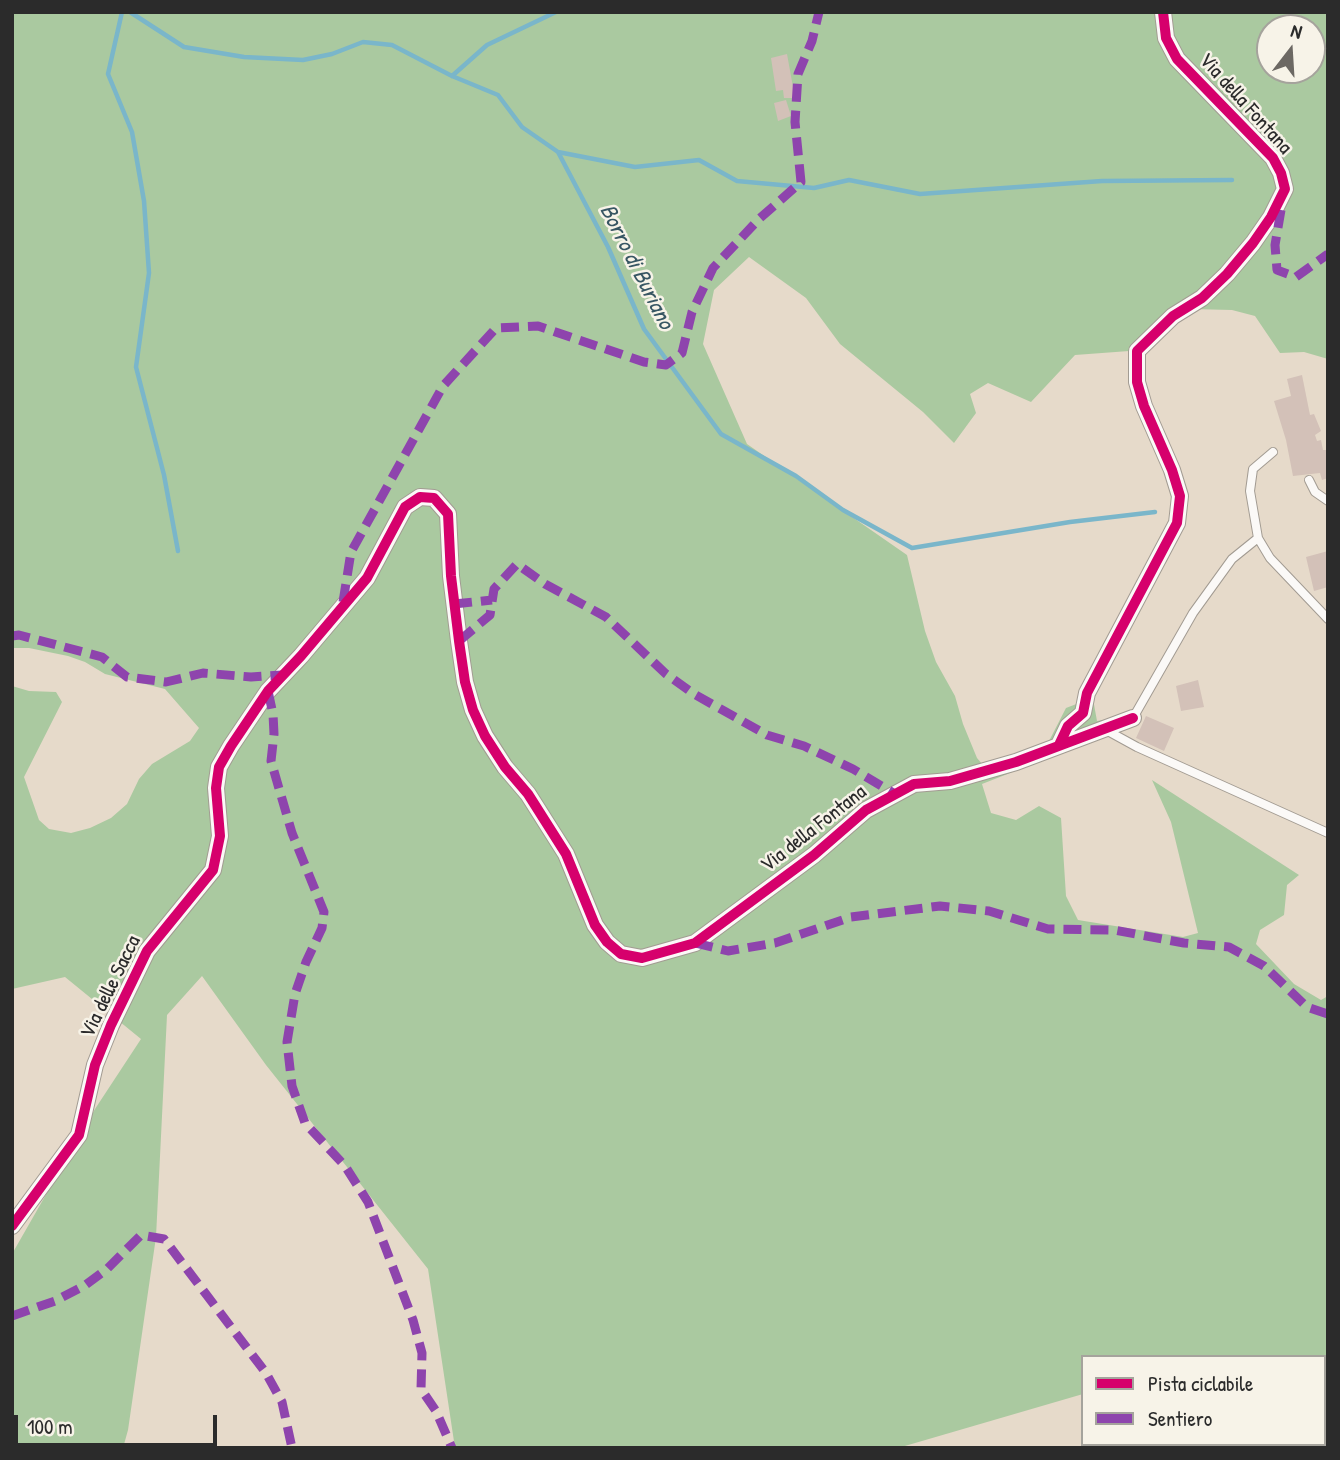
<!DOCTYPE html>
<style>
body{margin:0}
#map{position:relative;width:1340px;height:1460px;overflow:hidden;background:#e6daca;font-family:"Patrick Hand",sans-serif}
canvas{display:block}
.frame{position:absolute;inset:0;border:14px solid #2b2b2b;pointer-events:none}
.legend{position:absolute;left:1081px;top:1355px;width:245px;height:91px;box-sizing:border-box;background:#f7f3e8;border:2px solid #a5a39c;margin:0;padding:9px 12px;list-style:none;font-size:21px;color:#2b2b2b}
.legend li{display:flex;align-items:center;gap:14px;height:35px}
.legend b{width:35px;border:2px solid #a5a39c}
.north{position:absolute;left:1256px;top:14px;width:70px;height:70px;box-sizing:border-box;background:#f7f3e8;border:2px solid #a5a39c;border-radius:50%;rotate:17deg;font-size:19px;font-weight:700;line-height:28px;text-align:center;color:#2b2b2b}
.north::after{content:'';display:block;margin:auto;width:24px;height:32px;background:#6c6863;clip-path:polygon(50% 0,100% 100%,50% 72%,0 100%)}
.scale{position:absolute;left:14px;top:1415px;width:203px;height:32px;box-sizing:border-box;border:4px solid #2b2b2b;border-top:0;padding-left:9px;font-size:21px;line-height:24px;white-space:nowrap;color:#2b2b2b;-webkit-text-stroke:5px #f7f3e8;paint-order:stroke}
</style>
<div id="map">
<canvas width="1340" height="1460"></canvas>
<div class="frame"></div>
<ul class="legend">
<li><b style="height:9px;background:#d6006c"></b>Pista ciclabile</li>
<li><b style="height:9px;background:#8e44ad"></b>Sentiero</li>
</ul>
<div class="north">N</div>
<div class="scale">100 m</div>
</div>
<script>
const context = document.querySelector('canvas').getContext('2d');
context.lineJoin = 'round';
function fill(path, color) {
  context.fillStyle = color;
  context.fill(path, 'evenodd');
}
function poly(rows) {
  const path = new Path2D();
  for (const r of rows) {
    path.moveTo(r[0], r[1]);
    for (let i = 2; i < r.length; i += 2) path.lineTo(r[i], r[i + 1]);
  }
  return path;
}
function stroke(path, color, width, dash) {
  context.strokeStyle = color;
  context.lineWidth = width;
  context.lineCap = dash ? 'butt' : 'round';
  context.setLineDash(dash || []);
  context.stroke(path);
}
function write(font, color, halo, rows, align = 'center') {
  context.font = font + ' "Patrick Hand",sans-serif';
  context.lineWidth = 5;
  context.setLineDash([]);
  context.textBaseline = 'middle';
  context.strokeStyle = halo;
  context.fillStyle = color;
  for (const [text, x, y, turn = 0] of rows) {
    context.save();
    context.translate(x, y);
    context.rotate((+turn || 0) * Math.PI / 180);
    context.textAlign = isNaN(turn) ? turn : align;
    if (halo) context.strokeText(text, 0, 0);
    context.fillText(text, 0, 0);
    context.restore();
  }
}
fill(poly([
 [12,12,1328,12,1328,359,1304,352,1280,353,1255,316,1232,310,1190,309,1148,344,1142,359,1141,379,1181,518,1168,559,1124,634,1093,699,1097,721,1117,718,1102,737,982,784,991,813,1016,820,1039,806,1061,818,1066,896,1078,920,1183,937,1198,933,1171,822,1152,780,1299,875,1287,885,1284,915,1260,930,1256,944,1294,984,1321,1000,1328,996,1328,1448,1248,1448,1249,1444,1324,1444,1324,1357,1083,1357,1083,1394,898,1448,455,1448,428,1269,266,1065,202,976,167,1015,156,1237,128,1430,123,1448,12,1448,12,1254,95,1109,141,1039,65,977,12,989,12,686,29,691,56,692,62,702,24,777,39,820,49,829,71,833,90,828,111,818,127,804,139,779,152,764,190,741,199,728,165,689,105,674,85,662,68,656,29,648,12,648],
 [1270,28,1312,28,1312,70,1270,70],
 [749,257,806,298,840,344,923,412,954,443,976,413,970,394,988,383,1031,402,1075,355,1129,351,1176,509,1079,703,1066,708,1047,745,983,765,977,758,963,724,955,696,936,662,925,631,907,555,747,444,703,344,714,290]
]), '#aac9a0');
stroke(poly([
 [122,12,108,74,132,132,144,201,149,273,136,367,164,475,178,551],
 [130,12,184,47,244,57,303,60,332,54,363,42,392,45,452,76,498,95,522,127,558,152,608,247,644,329,721,434,796,476,843,510,912,548,1070,522,1155,512],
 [452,76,487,45,556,12],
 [558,152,635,167,699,160,737,181,814,188,849,180,920,194,1102,181,1232,180]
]), '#7ab6ca', 4.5);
fill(poly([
 [787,54,793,87,793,98,784,98,783,90,776,91,771,58],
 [786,100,791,116,778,121,774,103],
 [1302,375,1310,415,1314,414,1321,431,1315,435,1317,441,1321,440,1323,450,1328,450,1328,478,1322,480,1320,473,1293,476,1286,440,1274,401,1291,396,1287,379],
 [1328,551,1328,587,1314,591,1306,557],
 [1198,680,1204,707,1181,711,1176,686],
 [1146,716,1174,728,1164,751,1136,738]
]), '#d3c1b8');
const service = poly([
 [1273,452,1253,469,1250,491,1258,538,1270,558,1328,619],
 [1309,480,1315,492,1328,501],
 [1133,718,1193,613,1232,559,1258,538],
 [1106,730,1137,747,1328,833]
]);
const minor = poly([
 [1059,745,1068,726,1083,713,1087,693,1177,523,1180,496,1172,470,1144,406,1137,382,1137,351,1173,316,1202,298,1227,274,1253,243,1271,217,1285,189,1281,173,1273,158,1177,59,1166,38,1163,12],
 [12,1226,79,1135,95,1065,111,1025,147,951,213,870,220,836,216,788,219,767,231,746,268,691,301,656,367,578,405,507,420,497,434,498,448,514,451,576,459,641,465,682,473,710,485,736,505,767,528,794,566,854,595,925,607,942,621,954,642,958,695,943,814,855,866,810,914,784,950,781,1016,762,1133,718]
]);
stroke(service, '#a29b92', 10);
stroke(minor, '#a29b92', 18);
stroke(service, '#fbf9f7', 8);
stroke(minor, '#fbf9f7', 16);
stroke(poly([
 [1281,210,1275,245,1277,270,1296,277,1328,254],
 [343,602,351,552,443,386,496,328,538,326,644,362,666,365,682,353,692,312,713,268,759,219,801,182,795,122,798,74,812,41,819,12],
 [454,604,492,600],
 [12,636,19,635,102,657,127,677,166,682,203,673,251,677,282,675],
 [459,641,490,615,494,589,517,564,545,584,606,617,666,674,694,694,767,735,804,746,853,769,895,794],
 [268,691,273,714,274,734,271,761,292,833,324,912,322,928,306,962,295,994,287,1042,292,1086,305,1123,345,1166,368,1202,413,1320,422,1353,421,1389,436,1411,452,1448],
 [695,943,728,951,775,943,851,917,940,906,989,911,1048,929,1114,930,1184,943,1229,947,1264,966,1307,1007,1328,1014],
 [12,1316,55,1301,84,1286,107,1269,141,1235,164,1239,266,1373,282,1402,292,1448]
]), '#8e44ad', 9, [18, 9]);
stroke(poly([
 [1059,745,1068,726,1083,713,1087,693,1177,523,1180,496,1172,470,1144,406,1137,382,1137,351,1173,316,1202,298,1227,274,1253,243,1271,217,1285,189,1281,173,1273,158,1177,59,1166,38,1163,12],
 [12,1226,79,1135,95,1065,111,1025,147,951,213,870,220,836,216,788,219,767,231,746,268,691,301,656,367,578,405,507,420,497,434,498,448,514,451,576,459,641,465,682,473,710,485,736,505,767,528,794,566,854,595,925,607,942,621,954,642,958,695,943,814,855,866,810,914,784,950,781,1016,762,1133,718]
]), '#d6006c', 10);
write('21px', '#2b2b2b', '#f7f3e8', [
 ["Via della Fontana",1245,104,48],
 ["Via della Fontana",814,829,-38],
 ["Via delle Sacca",111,987,-64]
]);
write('italic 23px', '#375663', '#f7f3e8', [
 ["Borro di Buriano",636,267,63]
]);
</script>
